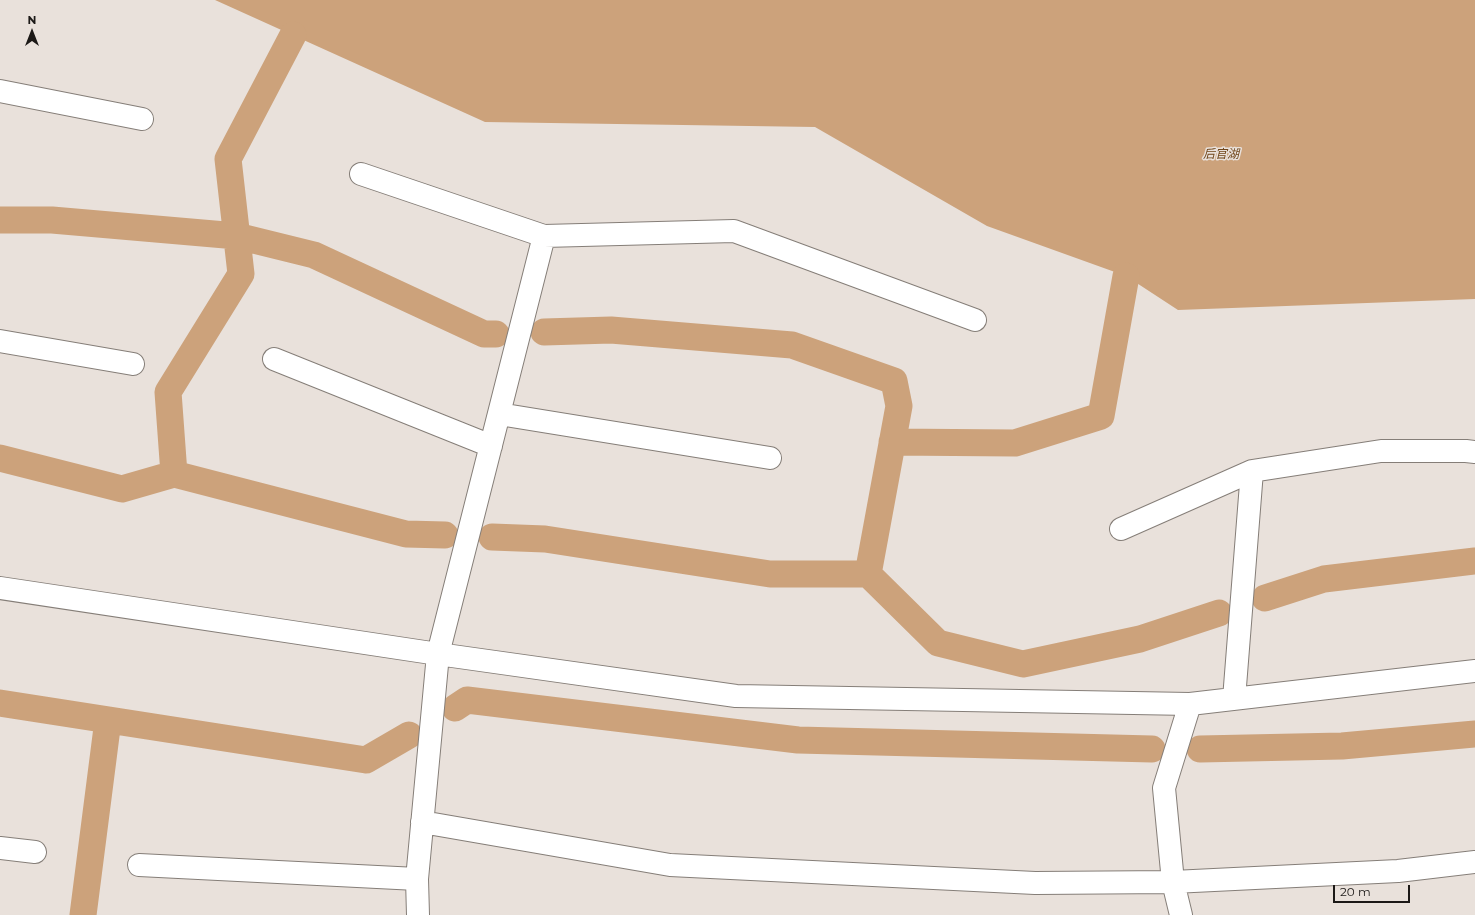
<!DOCTYPE html>
<meta charset="utf-8">
<style>
body{margin:0}
#map{position:relative;width:1475px;height:915px;overflow:hidden;background:#e9e1db;font-family:Montserrat,sans-serif}
canvas{display:block}
.north{position:absolute;left:12px;top:12px;width:40px;height:40px;-webkit-text-stroke:3px #e9e1db;paint-order:stroke;rotate:0deg;font-size:11px;font-weight:700;line-height:16px;text-align:center;color:#1c1917}
.north::after{content:'';display:block;margin:auto;width:14px;height:18px;background:#1c1917;clip-path:polygon(50% 0,100% 100%,50% 72%,0 100%)}
.scale{position:absolute;left:1333px;top:885px;width:77px;height:18px;box-sizing:border-box;border:2px solid #1c1917;border-top:0;padding-left:5px;font-size:12px;line-height:14px;white-space:nowrap;color:#1c1917;-webkit-text-stroke:3px #e9e1db;paint-order:stroke}
</style>
<div id="map">
<canvas width="1475" height="915"></canvas>
<div class="north">N</div>
<div class="scale">20 m</div>
</div>
<script>
const context = document.querySelector('canvas').getContext('2d');
context.lineJoin = 'round';
function fill(path, color) {
  context.fillStyle = color;
  context.fill(path, 'evenodd');
}
function poly(rows) {
  const path = new Path2D();
  for (const r of rows) {
    path.moveTo(r[0], r[1]);
    for (let i = 2; i < r.length; i += 2) path.lineTo(r[i], r[i + 1]);
  }
  return path;
}
function stroke(path, color, width, dash) {
  context.strokeStyle = color;
  context.lineWidth = width;
  context.lineCap = dash ? 'butt' : 'round';
  context.setLineDash(dash || []);
  context.stroke(path);
}
function write(font, color, halo, rows, align = 'center') {
  context.font = font + ' Montserrat,"Noto Sans SC",sans-serif';
  context.lineWidth = 3;
  context.setLineDash([]);
  context.textBaseline = 'middle';
  context.strokeStyle = halo;
  context.fillStyle = color;
  for (const [text, x, y, turn = 0] of rows) {
    context.save();
    context.translate(x, y);
    context.rotate((+turn || 0) * Math.PI / 180);
    context.textAlign = isNaN(turn) ? turn : align;
    if (halo) context.strokeText(text, 0, 0);
    context.fillText(text, 0, 0);
    context.restore();
  }
}
fill(poly([
 [215,0,1475,0,1475,299,1178,310,1126,276,987,226,815,127,485,122]
]), '#cca27b');
stroke(poly([
 [0,220,52,220,237,236,314,255,484,334,496,334],
 [544,332,611,330,792,345,894,381,899,406,868,574,938,643,1023,664,1140,639,1219,613],
 [892,442,1015,443,1101,416,1126,276],
 [0,458,122,489,174,474,406,534,445,535],
 [174,474,168,392,241,274,228,159,293,35],
 [492,537,545,539,770,574,868,574],
 [1265,598,1324,579,1475,561],
 [0,703,366,760,409,735],
 [455,708,467,700,798,740,1152,749],
 [1200,749,1342,746,1475,734],
 [83,915,108,720]
]), '#cca27b', 27);
const minor = poly([
 [0,91,142,119],
 [361,174,544,236,734,231,975,320],
 [0,341,133,364],
 [274,359,491,446],
 [499,414,770,458],
 [1121,529,1252,471,1381,451,1466,451,1475,452],
 [0,588,438,654,736,696,1190,704,1475,671],
 [1234,699,1252,471],
 [422,822,670,865,1035,883,1173,882,1398,871,1475,862],
 [0,848,35,852],
 [139,865,417,879],
 [418,915,417,879,438,654,544,236],
 [1181,915,1173,882,1164,788,1190,704]
]);
stroke(minor, '#857e78', 24);
stroke(minor, '#fff', 22);
write('italic 12px', '#70461a', '#e9e1db', [
 ["后官湖",1221,154]
]);
</script>
